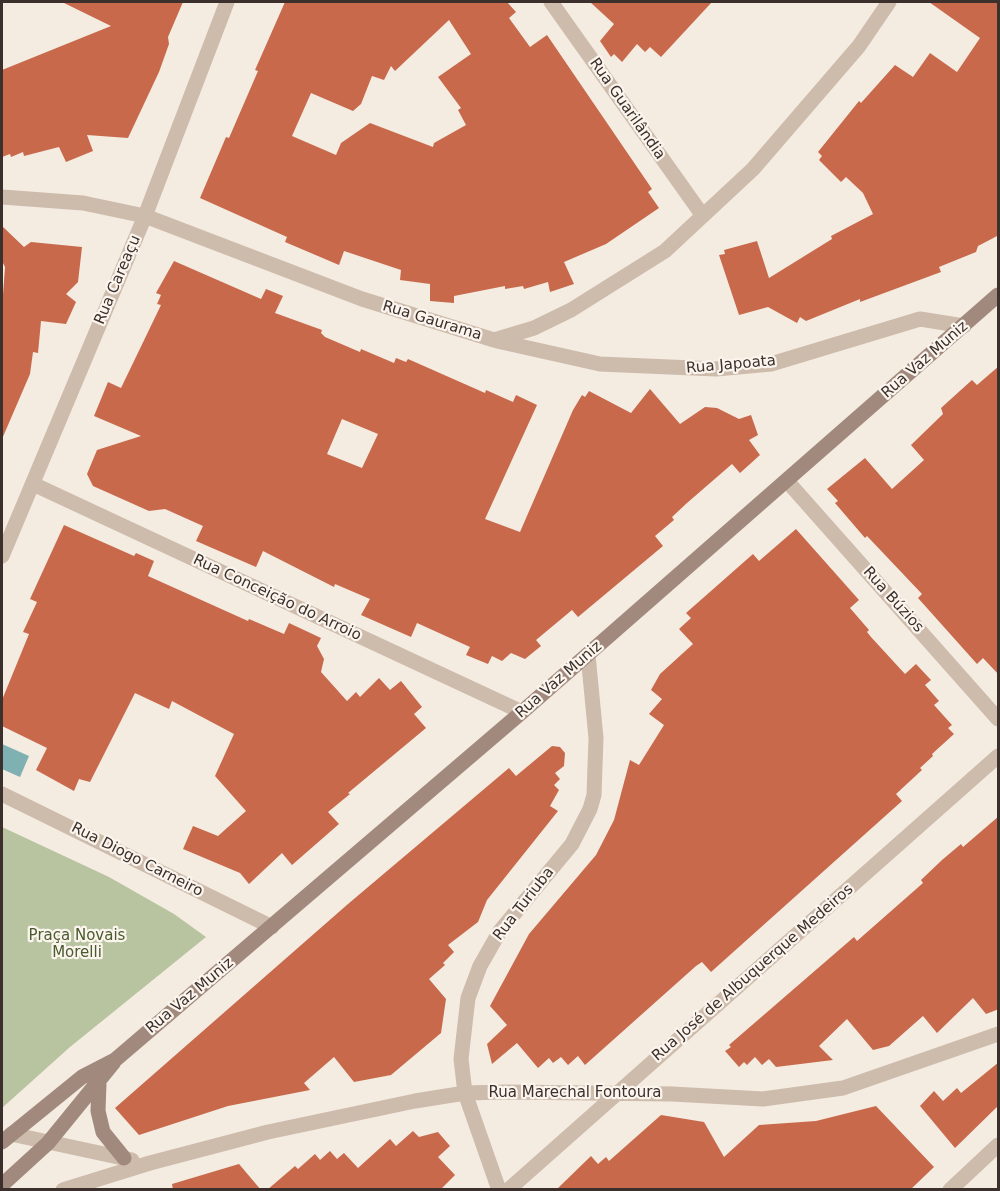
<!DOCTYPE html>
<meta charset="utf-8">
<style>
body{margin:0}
#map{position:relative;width:1000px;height:1191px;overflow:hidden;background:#f4ebe1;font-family:"DejaVu Sans",sans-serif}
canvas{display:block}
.frame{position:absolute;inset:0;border:3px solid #3b302b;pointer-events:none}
</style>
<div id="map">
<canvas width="1000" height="1191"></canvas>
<div class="frame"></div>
</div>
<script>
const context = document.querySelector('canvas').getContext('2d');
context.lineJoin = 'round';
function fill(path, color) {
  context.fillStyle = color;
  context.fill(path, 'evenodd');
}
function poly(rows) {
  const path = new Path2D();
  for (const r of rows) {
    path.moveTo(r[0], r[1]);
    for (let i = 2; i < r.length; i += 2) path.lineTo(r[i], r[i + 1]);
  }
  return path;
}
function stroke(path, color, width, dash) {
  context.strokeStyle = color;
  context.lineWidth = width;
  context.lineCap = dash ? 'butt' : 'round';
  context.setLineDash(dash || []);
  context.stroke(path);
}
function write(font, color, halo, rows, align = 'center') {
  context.font = font + ' "DejaVu Sans",sans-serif';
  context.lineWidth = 4.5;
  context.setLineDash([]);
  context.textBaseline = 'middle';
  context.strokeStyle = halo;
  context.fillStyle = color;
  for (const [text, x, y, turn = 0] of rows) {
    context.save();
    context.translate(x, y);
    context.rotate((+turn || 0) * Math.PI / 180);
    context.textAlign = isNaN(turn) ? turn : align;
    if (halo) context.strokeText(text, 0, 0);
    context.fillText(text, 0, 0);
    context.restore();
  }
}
fill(poly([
 [2,827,109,877,174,914,206,937,70,1047,2,1108]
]), '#b8c4a0');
fill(poly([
 [2,744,29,756,20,777,2,769]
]), '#7fb0b2');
fill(poly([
 [62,2,183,2,168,37,169,44,159,72,128,138,87,135,93,151,66,162,59,147,24,156,23,152,11,157,10,154,2,157,2,70,111,26],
 [285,2,507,2,516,12,509,18,530,47,547,35,652,189,648,192,659,208,606,244,564,262,574,284,550,292,548,282,524,289,523,286,505,289,505,286,454,296,454,303,430,301,430,284,400,280,401,270,344,251,339,265,285,242,287,237,200,198,226,137,229,138,258,71,255,70],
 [449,20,471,54,438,77,461,108,458,110,466,125,434,143,433,147,370,123,341,143,336,155,292,136,311,93,353,111,361,104,372,76,384,80,391,66,395,71],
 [590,2,712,2,661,57,650,47,645,52,637,44,622,62,614,54,611,57,600,41,614,24],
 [929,2,999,2,999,235,978,246,976,252,939,267,941,272,860,302,860,299,806,321,800,317,797,323,768,307,739,315,719,255,725,254,724,250,757,241,769,278,832,239,831,236,873,214,863,193,846,177,841,182,819,160,822,156,818,152,859,101,861,103,895,65,913,77,930,53,957,72,980,38],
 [2,226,24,247,31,242,82,247,78,282,66,294,76,302,66,324,41,321,38,353,33,352,30,374,2,439,2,309,5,267,2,261],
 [174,261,261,299,266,289,283,296,275,313,322,330,321,333,325,337,360,352,361,349,394,363,396,358,406,362,408,359,485,393,486,390,513,402,516,395,537,405,485,519,520,532,573,410,582,395,585,397,589,391,631,413,650,389,680,424,705,407,717,408,739,419,751,415,758,435,749,440,760,455,740,473,732,464,687,503,672,517,674,520,655,536,663,546,578,617,572,610,536,640,541,646,525,659,511,653,502,661,492,656,488,664,466,655,470,647,417,623,411,637,361,615,370,599,335,584,334,587,263,551,256,567,196,541,203,526,165,509,149,511,93,486,87,474,97,450,141,436,94,416,108,382,121,388,161,305,157,304,161,295,156,293],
 [342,419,378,434,362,468,327,454],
 [999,366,999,675,983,658,977,664,918,598,922,594,867,536,865,538,835,503,838,501,827,489,865,458,892,489,924,460,911,445,943,414,941,408,972,380,977,385],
 [64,525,134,556,136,553,154,561,148,576,248,621,249,619,284,634,289,623,321,638,317,646,324,659,321,672,347,701,356,692,360,697,379,678,390,690,401,681,422,707,414,714,426,728,348,793,350,794,328,812,339,824,292,865,282,853,249,884,240,873,183,849,193,826,218,836,246,811,215,776,234,734,172,701,169,709,135,693,90,782,79,779,74,791,36,770,47,748,2,726,2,700,29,634,23,632,37,602,30,599],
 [796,529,859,600,850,608,869,630,867,632,871,637,905,674,916,664,931,680,925,685,939,701,934,705,952,725,948,728,954,734,932,754,933,756,920,768,922,770,896,794,902,801,711,972,702,962,696,966,585,1065,578,1056,568,1065,561,1057,553,1063,549,1058,538,1068,517,1043,492,1064,487,1044,507,1025,490,1006,529,934,596,855,614,820,630,760,639,765,664,725,649,714,662,699,651,690,660,674,693,644,679,629,691,618,686,613,753,554,759,561],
 [552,746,560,747,565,753,564,766,555,773,560,779,554,785,559,790,550,806,558,811,487,900,478,922,448,945,454,952,443,963,445,965,429,979,446,999,441,1033,391,1075,354,1082,334,1057,304,1083,310,1090,228,1106,139,1135,115,1108,348,904,509,768,516,776],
 [999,816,999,1009,986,1014,973,998,937,1033,923,1016,889,1046,873,1050,847,1019,819,1046,833,1060,776,1067,769,1059,762,1065,755,1057,747,1065,744,1062,739,1067,725,1051,731,1047,729,1045,854,937,857,941,923,883,921,880,942,860,961,844,963,847],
 [999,1062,999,1105,955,1148,920,1106,934,1091,943,1101,957,1088,961,1093],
 [876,1106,934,1167,910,1190,556,1190,591,1156,598,1164,606,1157,609,1161,661,1115,704,1122,724,1157,759,1125,816,1121],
 [413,1131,419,1137,438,1132,450,1146,438,1157,455,1175,440,1190,267,1190,295,1166,298,1169,315,1154,320,1160,330,1151,337,1159,344,1153,358,1168,390,1139,396,1146],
 [239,1164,261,1190,173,1190,172,1184]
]), '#c8694b');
stroke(poly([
 [551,2,703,216],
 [2,197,83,203,145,216,362,299,494,340,534,328,571,310,665,251,753,169,859,46,889,2],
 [497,341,600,364,716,369,771,364,920,319,964,326],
 [787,481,998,719],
 [33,484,522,712],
 [2,556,145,216,227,2],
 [2,794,272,927],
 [11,1134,132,1160],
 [63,1190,150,1163,268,1132,415,1101,465,1093,506,1092,672,1094,763,1099,843,1088,998,1034],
 [499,1190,465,1093,461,1059,468,998,480,966,500,931,572,844,590,809,594,795,596,738,588,655],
 [508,1190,998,756],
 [950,1190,998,1145]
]), '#cdbbac', 15);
stroke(poly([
 [99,1084,98,1111,103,1132,124,1158],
 [2,1142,82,1077,115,1060,522,712,998,295],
 [2,1185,48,1143,114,1062]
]), '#a18a7d', 15);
write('15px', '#3b302b', '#fbf5ee', [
 ["Rua Guarilândia",627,109,55],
 ["Rua Careaçu",118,280,-67],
 ["Rua Gaurama",432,321,17],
 ["Rua Vaz Muniz",925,360,-41],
 ["Rua Japoata",731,365,-5],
 ["Rua Conceição do Arroio",277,598,25],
 ["Rua Búzios",893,600,48],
 ["Rua Vaz Muniz",559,680,-41],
 ["Rua Diogo Carneiro",137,860,27],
 ["Rua Turiuba",524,904,-52],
 ["Rua José de Albuquerque Medeiros",753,973,-41],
 ["Rua Vaz Muniz",190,996,-40],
 ["Rua Marechal Fontoura",575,1093]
]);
write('15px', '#4a5a2e', '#fbf5ee', [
 ["Praça Novais",77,936],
 ["Morelli",77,953]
]);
</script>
